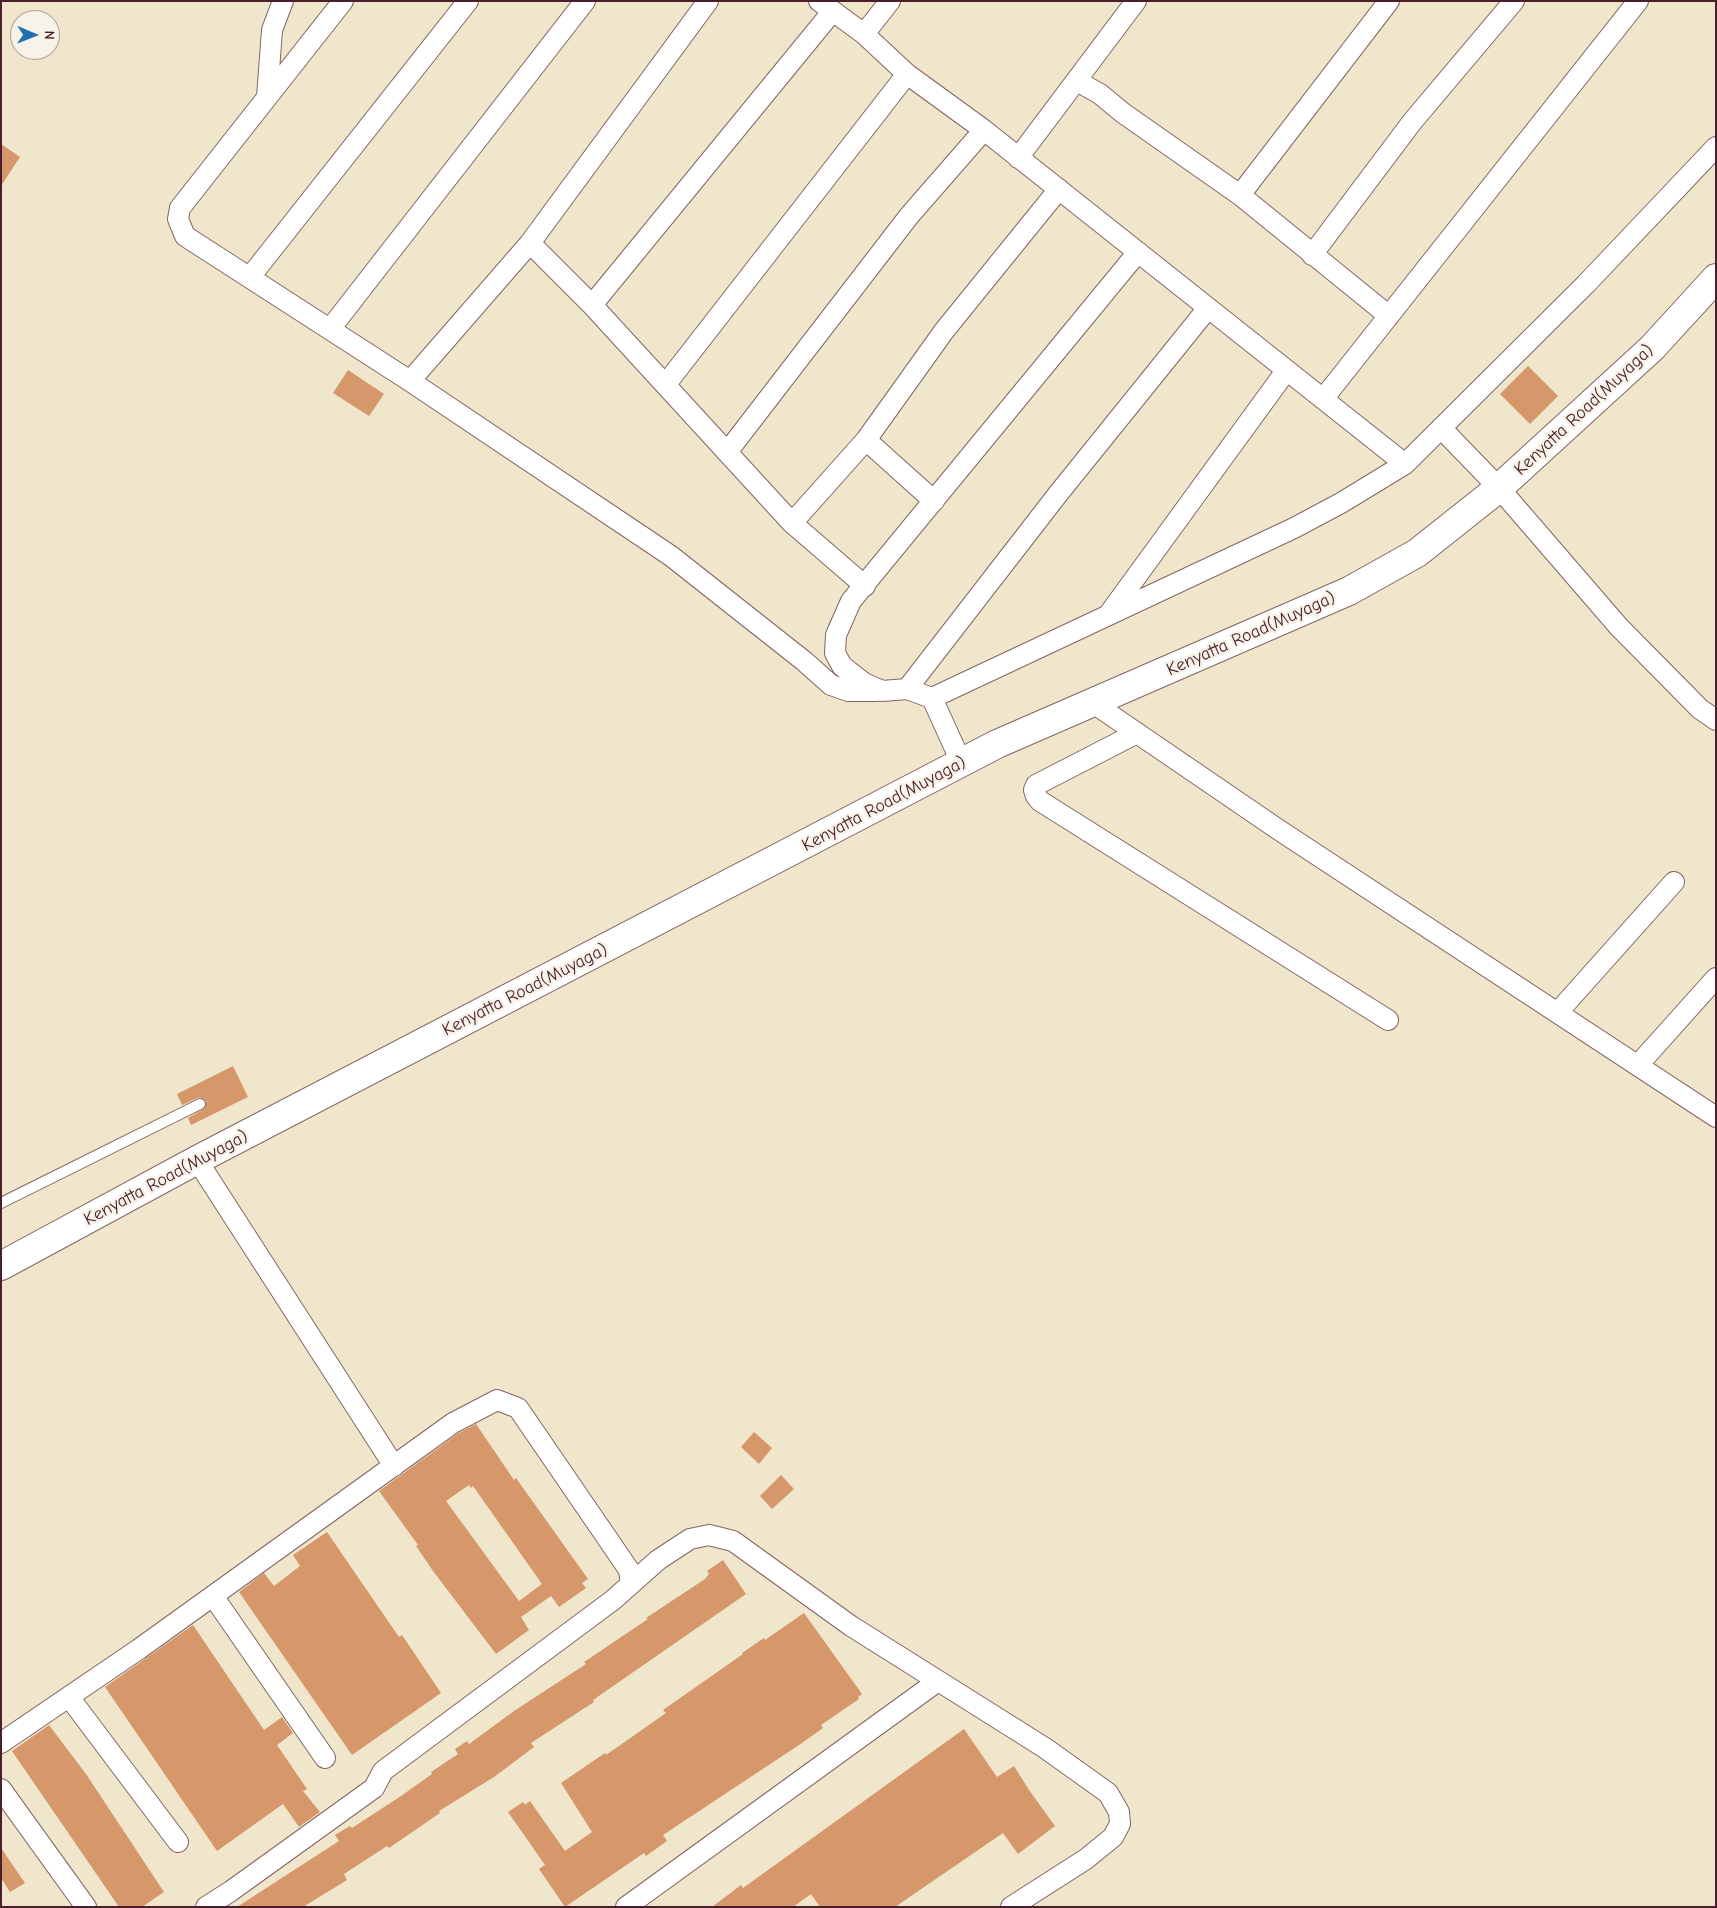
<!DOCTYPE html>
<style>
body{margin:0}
#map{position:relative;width:1717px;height:1908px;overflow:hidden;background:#efe6cc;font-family:"Comic Neue",sans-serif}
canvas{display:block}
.frame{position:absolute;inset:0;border:2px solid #4a1f2b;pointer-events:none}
.north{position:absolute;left:10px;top:10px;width:50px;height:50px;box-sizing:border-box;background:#f7f3e8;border:1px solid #b29e9c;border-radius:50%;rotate:91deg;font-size:14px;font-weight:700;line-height:20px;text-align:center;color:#4a1f2b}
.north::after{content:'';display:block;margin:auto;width:18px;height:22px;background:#1f6fb2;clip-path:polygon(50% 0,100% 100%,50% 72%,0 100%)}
</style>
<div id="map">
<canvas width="1717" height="1908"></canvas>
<div class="frame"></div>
<div class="north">N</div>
</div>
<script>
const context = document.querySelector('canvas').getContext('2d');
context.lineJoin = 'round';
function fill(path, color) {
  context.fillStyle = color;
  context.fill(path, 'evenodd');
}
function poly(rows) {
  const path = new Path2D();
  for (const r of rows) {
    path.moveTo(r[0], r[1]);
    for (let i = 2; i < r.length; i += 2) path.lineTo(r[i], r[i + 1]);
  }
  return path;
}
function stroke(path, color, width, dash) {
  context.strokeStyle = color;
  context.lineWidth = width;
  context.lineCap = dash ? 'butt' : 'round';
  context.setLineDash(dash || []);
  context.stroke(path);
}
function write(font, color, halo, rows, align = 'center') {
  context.font = font + ' "Comic Neue",sans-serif';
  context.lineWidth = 5;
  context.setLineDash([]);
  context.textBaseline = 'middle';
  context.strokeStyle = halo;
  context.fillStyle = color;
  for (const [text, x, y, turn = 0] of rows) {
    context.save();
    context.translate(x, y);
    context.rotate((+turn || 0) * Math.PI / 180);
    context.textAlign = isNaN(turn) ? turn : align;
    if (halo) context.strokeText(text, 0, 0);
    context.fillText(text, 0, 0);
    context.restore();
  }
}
fill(poly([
 [1,144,20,157,1,186],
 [1528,366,1558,396,1530,424,1500,394],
 [348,370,384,394,369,416,333,393],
 [233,1066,248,1097,191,1125,188,1118,205,1108,206,1101,200,1097,182,1105,177,1094],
 [476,1424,514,1480,516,1478,588,1579,582,1583,586,1588,559,1607,551,1596,521,1617,529,1630,496,1654,433,1571,416,1546,418,1545,379,1491,459,1433],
 [469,1485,471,1488,473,1486,542,1584,519,1601,446,1501],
 [754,1432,772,1448,759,1464,741,1447],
 [781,1475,794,1489,772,1509,760,1496],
 [327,1532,399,1637,402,1635,441,1693,352,1755,239,1592,264,1573,274,1586,300,1566,293,1555],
 [723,1560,746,1594,593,1700,594,1702,531,1743,534,1747,494,1777,439,1811,440,1813,389,1848,387,1846,344,1874,347,1880,303,1907,237,1907,339,1841,335,1835,350,1826,352,1828,401,1796,432,1774,431,1772,458,1754,455,1749,467,1741,469,1744,514,1711,586,1664,584,1662,648,1619,646,1618,705,1579,709,1574,707,1571],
 [804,1613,862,1694,858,1697,859,1699,821,1725,823,1728,802,1743,663,1835,667,1841,646,1856,644,1853,565,1907,539,1869,545,1865,508,1812,523,1802,525,1805,530,1801,565,1851,592,1832,561,1783,605,1753,606,1755,666,1713,663,1710,743,1654,742,1653,764,1638,765,1640],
 [193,1625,264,1730,282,1717,293,1733,277,1745,307,1789,303,1791,320,1812,299,1827,283,1804,217,1851,105,1687],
 [49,1725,86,1774,164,1892,142,1907,119,1907,12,1751],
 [964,1729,997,1777,1014,1766,1029,1790,1055,1826,1018,1854,1003,1833,895,1907,820,1907,811,1894,793,1907,712,1907,741,1885,743,1888],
 [1,1848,25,1883,10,1892,1,1878]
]), '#d6976b');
const service = poly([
 [1,1203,200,1104]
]);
const minor = poly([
 [343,1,180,208,178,219,185,236,410,381,671,556,804,661,831,685,848,691,877,691],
 [708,1,530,243,592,305,792,523,865,586],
 [819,1,864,34,907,74,984,130,1405,464],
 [864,34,890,1],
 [1077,81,1100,94,1123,113,1240,195,1389,316],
 [267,97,272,30,283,1],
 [1018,158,1136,1],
 [1240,195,1389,1],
 [1138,252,851,601,836,635,835,653,842,666,864,683,882,691,907,689,932,698,1294,528,1341,503,1405,464,1586,284,1716,147],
 [1312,255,1412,122,1514,1],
 [250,277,468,1],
 [592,305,832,12],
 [330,329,585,1],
 [410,381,530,243],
 [666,384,907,74],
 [1323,399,1638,1],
 [1441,428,1499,488,1619,627,1700,709,1716,720],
 [866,440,934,501],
 [728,451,909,216,984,130],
 [792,523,866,440,944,331,1059,189],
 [1109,614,1286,371],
 [907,689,1058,494,1208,308],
 [932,698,962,764],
 [1093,703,1279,830,1716,1117],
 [1137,733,1036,785,1034,790,1036,796,1040,801,1388,1020],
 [1558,1012,1674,882],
 [1638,1065,1716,978],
 [197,1160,394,1466],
 [631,1584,658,1560,690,1539,709,1535,733,1541,851,1626,1045,1748,1108,1793,1119,1812,1120,1824,1113,1837,1086,1859,1011,1907],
 [213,1596,325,1758],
 [69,1697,178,1842],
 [1,1743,139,1649,453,1423,497,1400,518,1408,629,1570,631,1584,613,1600,383,1771,374,1788,231,1891,206,1907],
 [1,1789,86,1907],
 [626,1907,938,1681]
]);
const secondary = poly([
 [1,1266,197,1160,997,744,1349,591,1417,553,1499,488,1652,348,1716,278]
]);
stroke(service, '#846563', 12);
stroke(minor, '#846563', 22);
stroke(secondary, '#846563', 30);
stroke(service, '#fff', 10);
stroke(minor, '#fff', 20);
stroke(secondary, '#fff', 28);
write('18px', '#4a1f2b', '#f7f3e8', [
 ["Kenyatta Road(Muyaga)",1584,410,-43],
 ["Kenyatta Road(Muyaga)",1251,634,-24],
 ["Kenyatta Road(Muyaga)",884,804,-28],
 ["Kenyatta Road(Muyaga)",525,990,-27],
 ["Kenyatta Road(Muyaga)",166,1178,-28]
]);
</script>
